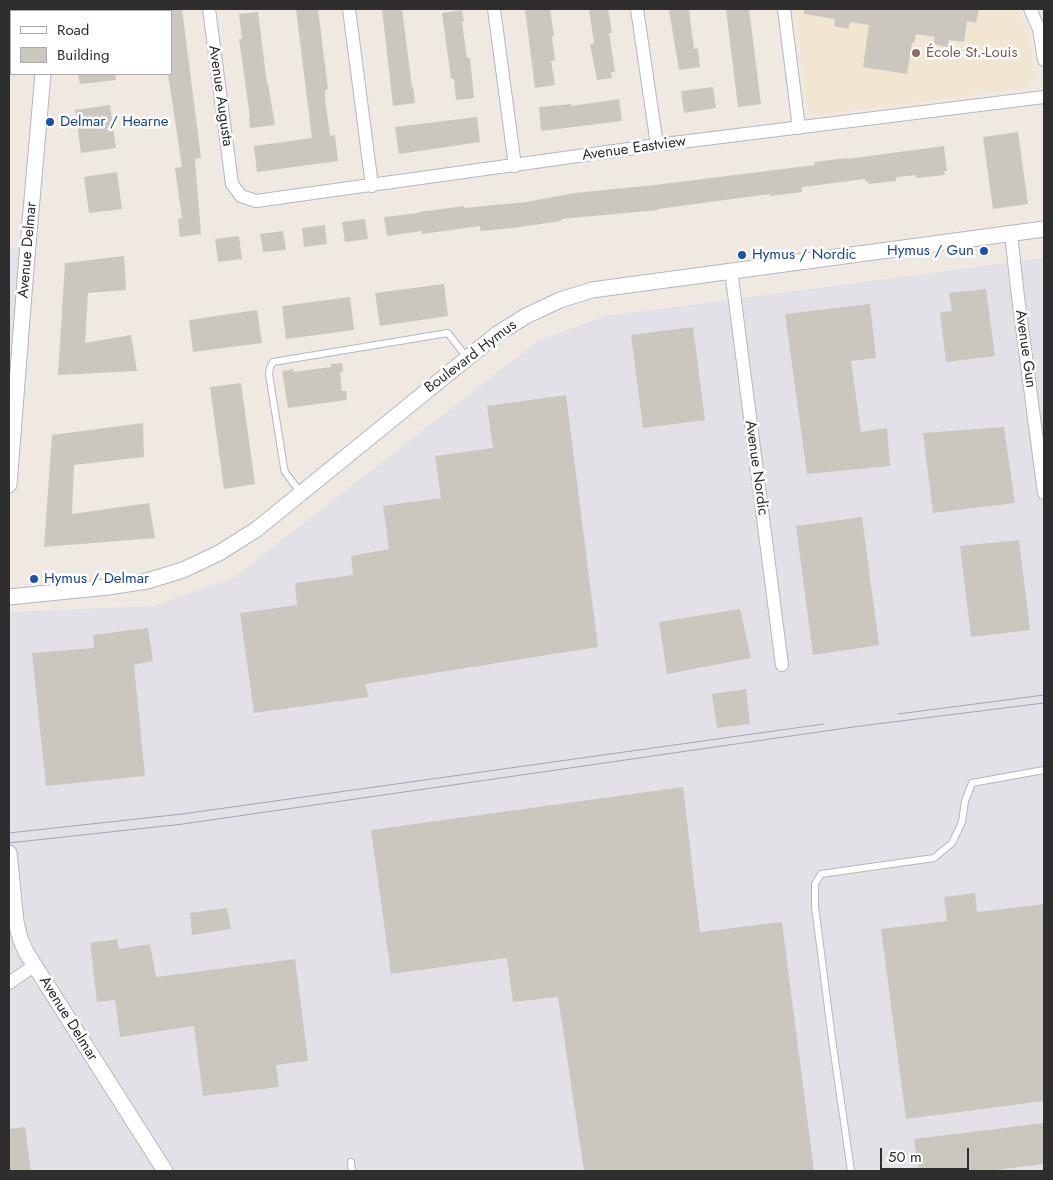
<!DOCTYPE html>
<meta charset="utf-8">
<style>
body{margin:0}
#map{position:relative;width:1053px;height:1180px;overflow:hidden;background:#efe9e1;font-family:Jost,sans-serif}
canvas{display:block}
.frame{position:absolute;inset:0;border:10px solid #2e2e2e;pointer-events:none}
.legend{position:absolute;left:10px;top:10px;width:162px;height:65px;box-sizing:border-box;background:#fff;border:1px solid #ababab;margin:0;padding:6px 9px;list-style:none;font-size:15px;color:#2e2e2e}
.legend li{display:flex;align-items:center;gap:10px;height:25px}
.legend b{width:25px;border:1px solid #ababab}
.scale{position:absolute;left:880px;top:1148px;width:89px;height:22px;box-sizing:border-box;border:2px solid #2e2e2e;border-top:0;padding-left:6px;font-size:15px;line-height:18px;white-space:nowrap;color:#2e2e2e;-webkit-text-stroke:4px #fff;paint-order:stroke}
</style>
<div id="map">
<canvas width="1053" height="1180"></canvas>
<div class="frame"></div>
<ul class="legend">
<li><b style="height:6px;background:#fff"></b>Road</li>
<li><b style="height:14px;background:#cbc7bf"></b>Building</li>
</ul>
<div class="scale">50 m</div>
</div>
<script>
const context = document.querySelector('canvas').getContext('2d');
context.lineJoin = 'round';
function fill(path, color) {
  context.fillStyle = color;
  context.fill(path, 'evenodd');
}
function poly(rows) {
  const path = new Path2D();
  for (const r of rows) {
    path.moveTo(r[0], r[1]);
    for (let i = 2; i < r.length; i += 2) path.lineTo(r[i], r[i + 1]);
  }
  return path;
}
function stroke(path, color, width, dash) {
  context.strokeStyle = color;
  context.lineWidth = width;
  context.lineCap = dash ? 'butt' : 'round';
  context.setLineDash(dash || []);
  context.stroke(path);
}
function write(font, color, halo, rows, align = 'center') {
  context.font = font + ' Jost,sans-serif';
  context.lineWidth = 5;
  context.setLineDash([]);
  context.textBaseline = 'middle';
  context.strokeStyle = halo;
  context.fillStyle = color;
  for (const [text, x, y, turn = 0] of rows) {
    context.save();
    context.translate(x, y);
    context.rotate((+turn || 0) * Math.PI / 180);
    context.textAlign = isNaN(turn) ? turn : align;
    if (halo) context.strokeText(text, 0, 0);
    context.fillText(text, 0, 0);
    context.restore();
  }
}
fill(poly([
 [24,246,9,365,9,248],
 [1044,258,1044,1171,9,1171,9,612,154,606,233,578,539,340,606,316]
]), '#e3e1e8');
fill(poly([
 [795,9,1016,9,1028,31,1035,76,1034,82,1024,88,817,115,811,112,807,106]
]), '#f0e6d1');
fill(poly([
 [171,9,182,9,201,158,195,159,201,234,180,237,178,219,182,218,175,168,182,167,168,74,171,74],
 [296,9,318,9,328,89,325,90,325,98,330,136,335,135,338,161,257,172,254,146,312,138],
 [382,9,402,9,412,87,413,87,415,103,393,106],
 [525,9,550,9,554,36,552,37,555,61,551,61,555,85,535,88],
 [589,9,608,9,612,33,609,33,615,72,611,72,612,78,597,80,590,44,594,43],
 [671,9,689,9,694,49,698,48,700,67,679,70,669,10],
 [726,9,749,9,761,104,738,107],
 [804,9,979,9,976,23,967,21,964,42,949,40,948,47,933,44,935,37,916,34,914,43,912,43,907,74,863,67,869,25,850,22,848,29,834,26,835,19,804,14],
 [462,10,464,21,462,22,467,58,470,58,474,98,456,100,454,79,451,79,442,13],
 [258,12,267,84,268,84,275,125,250,128,249,117,250,117,239,39,242,39,239,14],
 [78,74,115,74,116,80,80,84],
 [713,87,716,108,684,113,681,91],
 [619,99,622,121,541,131,539,107,571,104,571,106],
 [110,105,116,148,81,153,75,110],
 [477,117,480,142,399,154,395,127],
 [1018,132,1028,204,993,209,983,137],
 [944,146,947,171,944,171,945,175,917,178,916,175,898,177,896,178,896,181,869,184,868,181,866,182,865,179,802,187,802,192,770,196,770,194,658,209,658,210,561,219,561,221,513,228,480,231,480,226,422,234,422,231,387,236,384,217,419,213,419,212,464,206,464,208,526,202,575,193,655,185,815,165,814,162,847,158,847,159],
 [117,172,122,209,89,213,84,177],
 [365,219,368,239,345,242,342,222],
 [325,225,327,244,304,247,302,228],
 [283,231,286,250,263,252,260,234],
 [239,236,242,259,218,262,215,239],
 [124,256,126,290,88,293,85,343,131,335,137,371,58,375,65,263],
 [444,284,448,316,380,326,375,293],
 [986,289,995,356,946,362,940,312,952,311,949,293],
 [350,297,354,330,286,339,282,306],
 [870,304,876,358,851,361,861,432,887,428,890,466,807,474,785,314],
 [257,310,262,343,193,352,189,320],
 [693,327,705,420,643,428,631,335],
 [342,363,343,372,340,372,342,391,346,391,347,400,288,408,282,371,293,369,293,372,331,367,331,364],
 [241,383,255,484,224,489,210,387],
 [566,395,598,647,365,684,369,697,254,713,240,613,297,605,295,583,353,575,351,556,389,549,383,506,441,498,435,456,493,448,487,406],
 [143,423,144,457,74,465,72,514,149,503,155,538,44,547,52,435],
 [1004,427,1015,503,933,513,923,433],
 [862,517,879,645,813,655,796,526],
 [1019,540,1030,630,971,637,960,546],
 [740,609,751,658,667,674,659,622],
 [148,628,153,661,134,665,145,776,46,786,32,653,94,648,93,635],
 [746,689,750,724,717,728,712,694],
 [683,787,700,932,782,922,814,1171,584,1171,558,997,513,1002,507,958,391,974,371,830],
 [975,893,977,912,1044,904,1044,1101,906,1119,881,929,947,921,944,897],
 [227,908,231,929,192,935,190,913],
 [117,939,119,949,150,944,156,977,295,959,308,1061,276,1065,279,1087,203,1096,194,1026,120,1037,115,1000,97,1002,90,943],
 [1044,1123,1044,1164,987,1171,919,1171,914,1139],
 [25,1127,31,1171,9,1171,9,1129]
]), '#cbc7bf');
const service = poly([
 [301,493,285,472,284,468,269,374,270,367,273,362,448,333,467,358],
 [351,1162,352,1171],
 [851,1171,832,1039,815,906,815,884,821,874,934,858,952,843,962,822,965,801,972,783,1044,770]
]);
const minor = poly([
 [209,9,232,184,241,196,256,201,657,145,1044,97],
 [349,9,372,186],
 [494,9,515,166],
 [637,9,657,145],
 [784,9,799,128],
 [1030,9,1039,29,1044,60],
 [9,63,11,63],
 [1011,234,1018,297,1044,493],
 [731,270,782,665],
 [9,983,34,966]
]);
const tertiary = poly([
 [48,11,48,9],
 [9,485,26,268,43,74],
 [9,597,108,587,147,581,183,570,219,553,257,529,497,334,526,316,560,300,592,290,614,287,1044,229],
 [9,853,16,922,20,938,26,952,165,1171]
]);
stroke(service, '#b4b7c1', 8);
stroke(minor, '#b4b7c1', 14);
stroke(tertiary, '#b4b7c1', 17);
stroke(service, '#fff', 6);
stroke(minor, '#fff', 12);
stroke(tertiary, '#fff', 15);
stroke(poly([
 [898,714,1044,695],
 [9,833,182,814,824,724],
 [9,843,183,824,853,727,1044,703]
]), '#a3a6b8', 1);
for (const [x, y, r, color] of [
 [916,53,5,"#8d6e63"],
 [50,122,5,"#1a4fb4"],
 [984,251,5,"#1a4fb4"],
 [742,255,5,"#1a4fb4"],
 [34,579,5,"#1a4fb4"]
]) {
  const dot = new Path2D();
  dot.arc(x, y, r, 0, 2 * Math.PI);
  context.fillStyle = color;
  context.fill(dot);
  stroke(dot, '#fff', 2);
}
write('15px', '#785e54', '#fff', [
 ["École St.-Louis",926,53]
], 'left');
write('15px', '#2e2e2e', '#fff', [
 ["Avenue Augusta",220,96,82],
 ["Avenue Eastview",634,149,-8],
 ["Avenue Delmar",28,250,-85],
 ["Avenue Gun",1025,349,82],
 ["Boulevard Hymus",471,357,-37],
 ["Avenue Nordic",756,468,82],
 ["Avenue Delmar",68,1019,58]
]);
write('15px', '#164399', '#fff', [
 ["Delmar / Hearne",60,122],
 ["Hymus / Gun",974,251,"right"],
 ["Hymus / Nordic",752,255],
 ["Hymus / Delmar",44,579]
], 'left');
</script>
